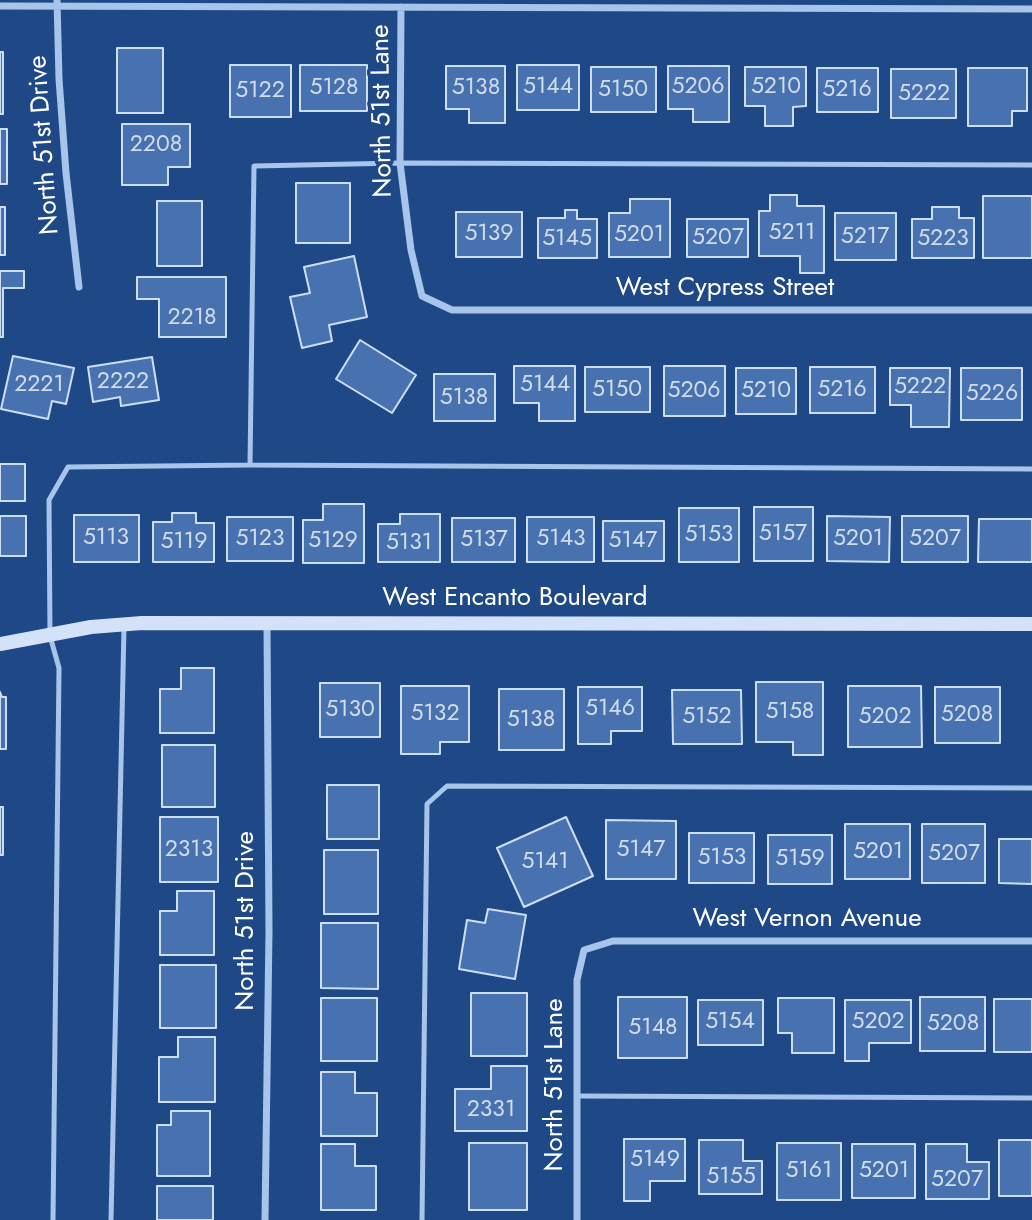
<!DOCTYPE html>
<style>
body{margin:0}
canvas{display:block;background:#1e4986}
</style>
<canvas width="1032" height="1220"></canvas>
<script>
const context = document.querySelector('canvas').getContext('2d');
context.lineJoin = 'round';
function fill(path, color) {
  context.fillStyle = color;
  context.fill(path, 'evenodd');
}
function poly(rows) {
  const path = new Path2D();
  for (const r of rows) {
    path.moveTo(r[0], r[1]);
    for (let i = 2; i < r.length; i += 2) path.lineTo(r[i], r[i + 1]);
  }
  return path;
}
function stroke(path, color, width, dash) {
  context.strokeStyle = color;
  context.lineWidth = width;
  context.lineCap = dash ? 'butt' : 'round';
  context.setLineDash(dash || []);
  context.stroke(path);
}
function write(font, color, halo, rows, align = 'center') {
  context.font = font + ' Jost,sans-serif';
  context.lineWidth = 7;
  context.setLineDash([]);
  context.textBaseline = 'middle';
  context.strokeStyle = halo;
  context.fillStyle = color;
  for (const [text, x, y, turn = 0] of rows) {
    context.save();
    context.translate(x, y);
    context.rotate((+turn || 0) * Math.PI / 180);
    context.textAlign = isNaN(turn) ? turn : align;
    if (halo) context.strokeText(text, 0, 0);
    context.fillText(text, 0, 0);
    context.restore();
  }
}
const building = poly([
 [117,48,163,48,163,113,117,113,117,48],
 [0,52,3,52,3,114,0,114,0,52],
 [230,65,291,65,291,117,230,117,230,65],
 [300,65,367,65,367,111,300,111,300,65],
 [517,65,579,65,579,110,517,110,517,65],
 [446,66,505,66,505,123,469,123,469,109,446,109,446,66],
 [668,66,729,66,729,122,693,122,693,109,668,109,668,66],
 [591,67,656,67,656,112,591,112,591,67],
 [745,67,806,67,806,106,793,107,793,126,765,126,765,106,745,106,745,67],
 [817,68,878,68,878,112,817,112,817,68],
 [968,68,1027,68,1027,111,1012,111,1012,126,968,126,968,68],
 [891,69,956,69,956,118,891,118,891,69],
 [122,124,190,124,190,167,168,167,168,185,122,185,122,124],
 [0,129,7,129,7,184,0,184,0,129],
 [296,183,350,183,350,243,296,243,296,183],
 [770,195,797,195,797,206,824,206,824,273,800,273,800,256,759,256,759,211,770,211,770,195],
 [983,196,1032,196,1032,258,983,258,983,196],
 [630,199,670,199,670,257,609,257,609,213,630,213,630,199],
 [157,201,202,201,202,266,157,266,157,201],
 [0,207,5,207,5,255,0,255,0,207],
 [932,207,959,207,959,218,974,218,974,258,912,258,912,219,932,219,932,207],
 [565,210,577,210,577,219,597,219,597,258,538,258,538,218,565,218,565,210],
 [456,212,522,212,522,257,456,257,456,212],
 [835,213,896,213,896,260,835,260,835,213],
 [687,219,748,219,748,257,687,257,687,219],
 [354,256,367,317,329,325,332,341,302,348,290,297,310,293,304,267,354,256],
 [0,271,24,271,24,288,3,288,3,337,0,337,0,271],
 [137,277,226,277,226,337,159,337,159,299,137,299,137,277],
 [360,340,416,375,392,413,336,379,360,340],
 [13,356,74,368,66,404,52,401,48,419,1,409,13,356],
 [152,357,159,400,121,406,120,397,93,402,88,367,152,357],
 [514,366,575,366,575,421,539,421,539,403,514,403,514,366],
 [664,366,725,366,725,416,664,416,664,366],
 [585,367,650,367,650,412,585,412,585,367],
 [810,367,875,367,875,413,810,413,810,367],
 [736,368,796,368,796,414,736,414,736,368],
 [890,368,950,368,949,427,911,427,911,405,890,405,890,368],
 [961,368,1022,368,1022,420,961,420,961,368],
 [434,374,495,374,495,421,434,421,434,374],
 [0,464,25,464,25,501,0,501,0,464],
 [323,504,364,504,364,563,303,563,303,520,323,520,323,504],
 [754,507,813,507,813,561,754,561,754,507],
 [679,508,739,508,739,562,679,562,679,508],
 [172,513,196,513,196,523,214,523,214,562,153,562,153,522,172,522,172,513],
 [400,514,440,514,440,562,378,562,378,524,400,524,400,514],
 [74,515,139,515,139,562,74,562,74,515],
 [0,516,26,516,26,556,0,556,0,516],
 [827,516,890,517,889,562,827,561,827,516],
 [902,516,968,516,968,562,902,562,902,516],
 [227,517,293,517,293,561,227,561,227,517],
 [527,517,594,517,594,562,527,562,527,517],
 [452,518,515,518,515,562,452,562,452,518],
 [979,519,1032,519,1032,562,978,562,979,519],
 [603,521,664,521,664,561,603,561,603,521],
 [181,668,214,668,214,733,160,733,160,689,181,689,181,668],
 [756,682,823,682,823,755,793,755,793,742,756,742,756,682],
 [320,683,380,683,380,737,320,737,320,683],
 [401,686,469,686,469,742,440,742,440,754,401,754,401,686],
 [848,686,921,686,922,747,848,747,848,686],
 [578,687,642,687,642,731,611,731,611,744,578,744,578,687],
 [935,687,1000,687,1000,743,935,743,935,687],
 [499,689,564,689,564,750,499,750,499,689],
 [672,690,741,690,742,744,673,744,672,690],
 [0,692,2,697,6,697,6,749,0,749,0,692],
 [162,745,215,745,215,807,162,807,162,745],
 [327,785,379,785,379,839,327,839,327,785],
 [0,807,3,807,3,855,0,855,0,807],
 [160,817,218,817,218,882,160,882,160,817],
 [566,817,593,876,524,907,497,848,566,817],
 [606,820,676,821,676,879,606,879,606,820],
 [845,824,910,824,910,879,845,879,845,824],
 [922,824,985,824,985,883,922,883,922,824],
 [689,833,754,833,754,883,689,883,689,833],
 [768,835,832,835,832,884,768,884,768,835],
 [999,839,1032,839,1032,884,999,883,999,839],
 [324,850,378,850,378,914,324,914,324,850],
 [177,891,214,891,214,955,160,955,160,911,177,911,177,891],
 [488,909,526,915,515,979,459,969,467,920,485,923,488,909],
 [321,923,378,923,378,989,321,988,321,923],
 [160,965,216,965,216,1028,160,1028,160,965],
 [471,993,527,993,527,1056,471,1056,471,993],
 [618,997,687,997,687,1058,618,1058,618,997],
 [920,997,985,997,985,1051,920,1051,920,997],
 [321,998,377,998,377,1061,321,1061,321,998],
 [778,998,834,998,834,1053,792,1053,792,1033,778,1033,778,998],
 [994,999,1032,999,1032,1052,994,1052,994,999],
 [698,1000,763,1000,763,1045,698,1045,698,1000],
 [845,1000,911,1000,911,1043,869,1043,869,1061,845,1061,845,1000],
 [178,1037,215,1037,215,1102,159,1102,159,1057,178,1057,178,1037],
 [491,1066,527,1066,527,1131,455,1131,455,1089,491,1089,491,1066],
 [321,1072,355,1072,355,1093,377,1093,377,1136,321,1136,321,1072],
 [171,1111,210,1111,210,1176,157,1176,157,1125,171,1125,171,1111],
 [624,1139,685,1139,685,1181,650,1181,650,1201,624,1201,624,1139],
 [699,1140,743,1140,743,1161,762,1161,762,1194,699,1194,699,1140],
 [999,1140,1032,1140,1032,1196,999,1196,999,1140],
 [469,1143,527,1143,527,1210,469,1210,469,1143],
 [777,1143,841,1143,841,1200,777,1200,777,1143],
 [321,1144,355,1144,355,1166,376,1166,376,1210,321,1210,321,1144],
 [852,1144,915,1144,915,1198,852,1198,852,1144],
 [926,1144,967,1144,967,1162,989,1162,989,1199,926,1199,926,1144],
 [157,1186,213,1186,213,1220,157,1220,157,1186]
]);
fill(building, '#4772af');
stroke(building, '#ccdef8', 2);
stroke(poly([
 [250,465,254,166,400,163,1032,165],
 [579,1096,1032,1098],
 [53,1220,59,668,50,636,49,500,68,467,250,465,1032,469],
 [111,1220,124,627],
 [422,1220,427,804,447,786,1032,788]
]), '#a7c4ea', 5);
stroke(poly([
 [57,0,59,79,66,173,79,287],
 [0,6,1032,9],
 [401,7,400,163,411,250,422,296,452,310,1032,310],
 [265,1220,269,931,267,623],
 [577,1220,577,980,584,950,613,941,1032,941]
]), '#a7c4ea', 7);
stroke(poly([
 [0,644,91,627,142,623,1032,624]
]), '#d3e2f8', 14);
write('23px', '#d1dceb', null, [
 ["5144",548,87],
 ["5206",698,87],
 ["5210",776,87],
 ["5128",334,88],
 ["5138",476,88],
 ["5150",623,90],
 ["5216",847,90],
 ["5122",260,91],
 ["5222",924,94],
 ["2208",156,145],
 ["5211",792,233],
 ["5139",489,234],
 ["5201",639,235],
 ["5217",865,237],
 ["5207",718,238],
 ["5145",567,239],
 ["5223",943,239],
 ["2218",192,318],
 ["2222",123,382],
 ["2221",39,385],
 ["5144",545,385],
 ["5222",920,387],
 ["5150",617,390],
 ["5216",842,390],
 ["5206",694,391],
 ["5210",766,391],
 ["5226",992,394],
 ["5138",464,398],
 ["5157",783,534],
 ["5153",709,535],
 ["5113",106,538],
 ["5123",260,539],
 ["5143",561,539],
 ["5201",858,539],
 ["5207",935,539],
 ["5137",484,540],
 ["5129",333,541],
 ["5147",633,541],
 ["5119",184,542],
 ["5131",409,543],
 ["5146",610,709],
 ["5130",350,710],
 ["5158",790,712],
 ["5132",435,714],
 ["5208",967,715],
 ["5152",707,717],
 ["5202",885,717],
 ["5138",531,720],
 ["2313",189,850],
 ["5147",641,850],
 ["5201",878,852],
 ["5207",954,854],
 ["5153",722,858],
 ["5159",800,859],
 ["5141",545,862],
 ["5154",730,1022],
 ["5202",878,1022],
 ["5208",953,1024],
 ["5148",653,1028],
 ["2331",491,1110],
 ["5149",655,1160],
 ["5161",809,1171],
 ["5201",884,1171],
 ["5155",731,1177],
 ["5207",957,1180]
]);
write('26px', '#fff', '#1e4986', [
 ["North 51st Lane",383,111,-91],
 ["North 51st Drive",45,145,-94],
 ["West Cypress Street",725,289],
 ["West Encanto Boulevard",515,599],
 ["West Vernon Avenue",807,920],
 ["North 51st Drive",247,921,-90],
 ["North 51st Lane",556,1085,-90]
]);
</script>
